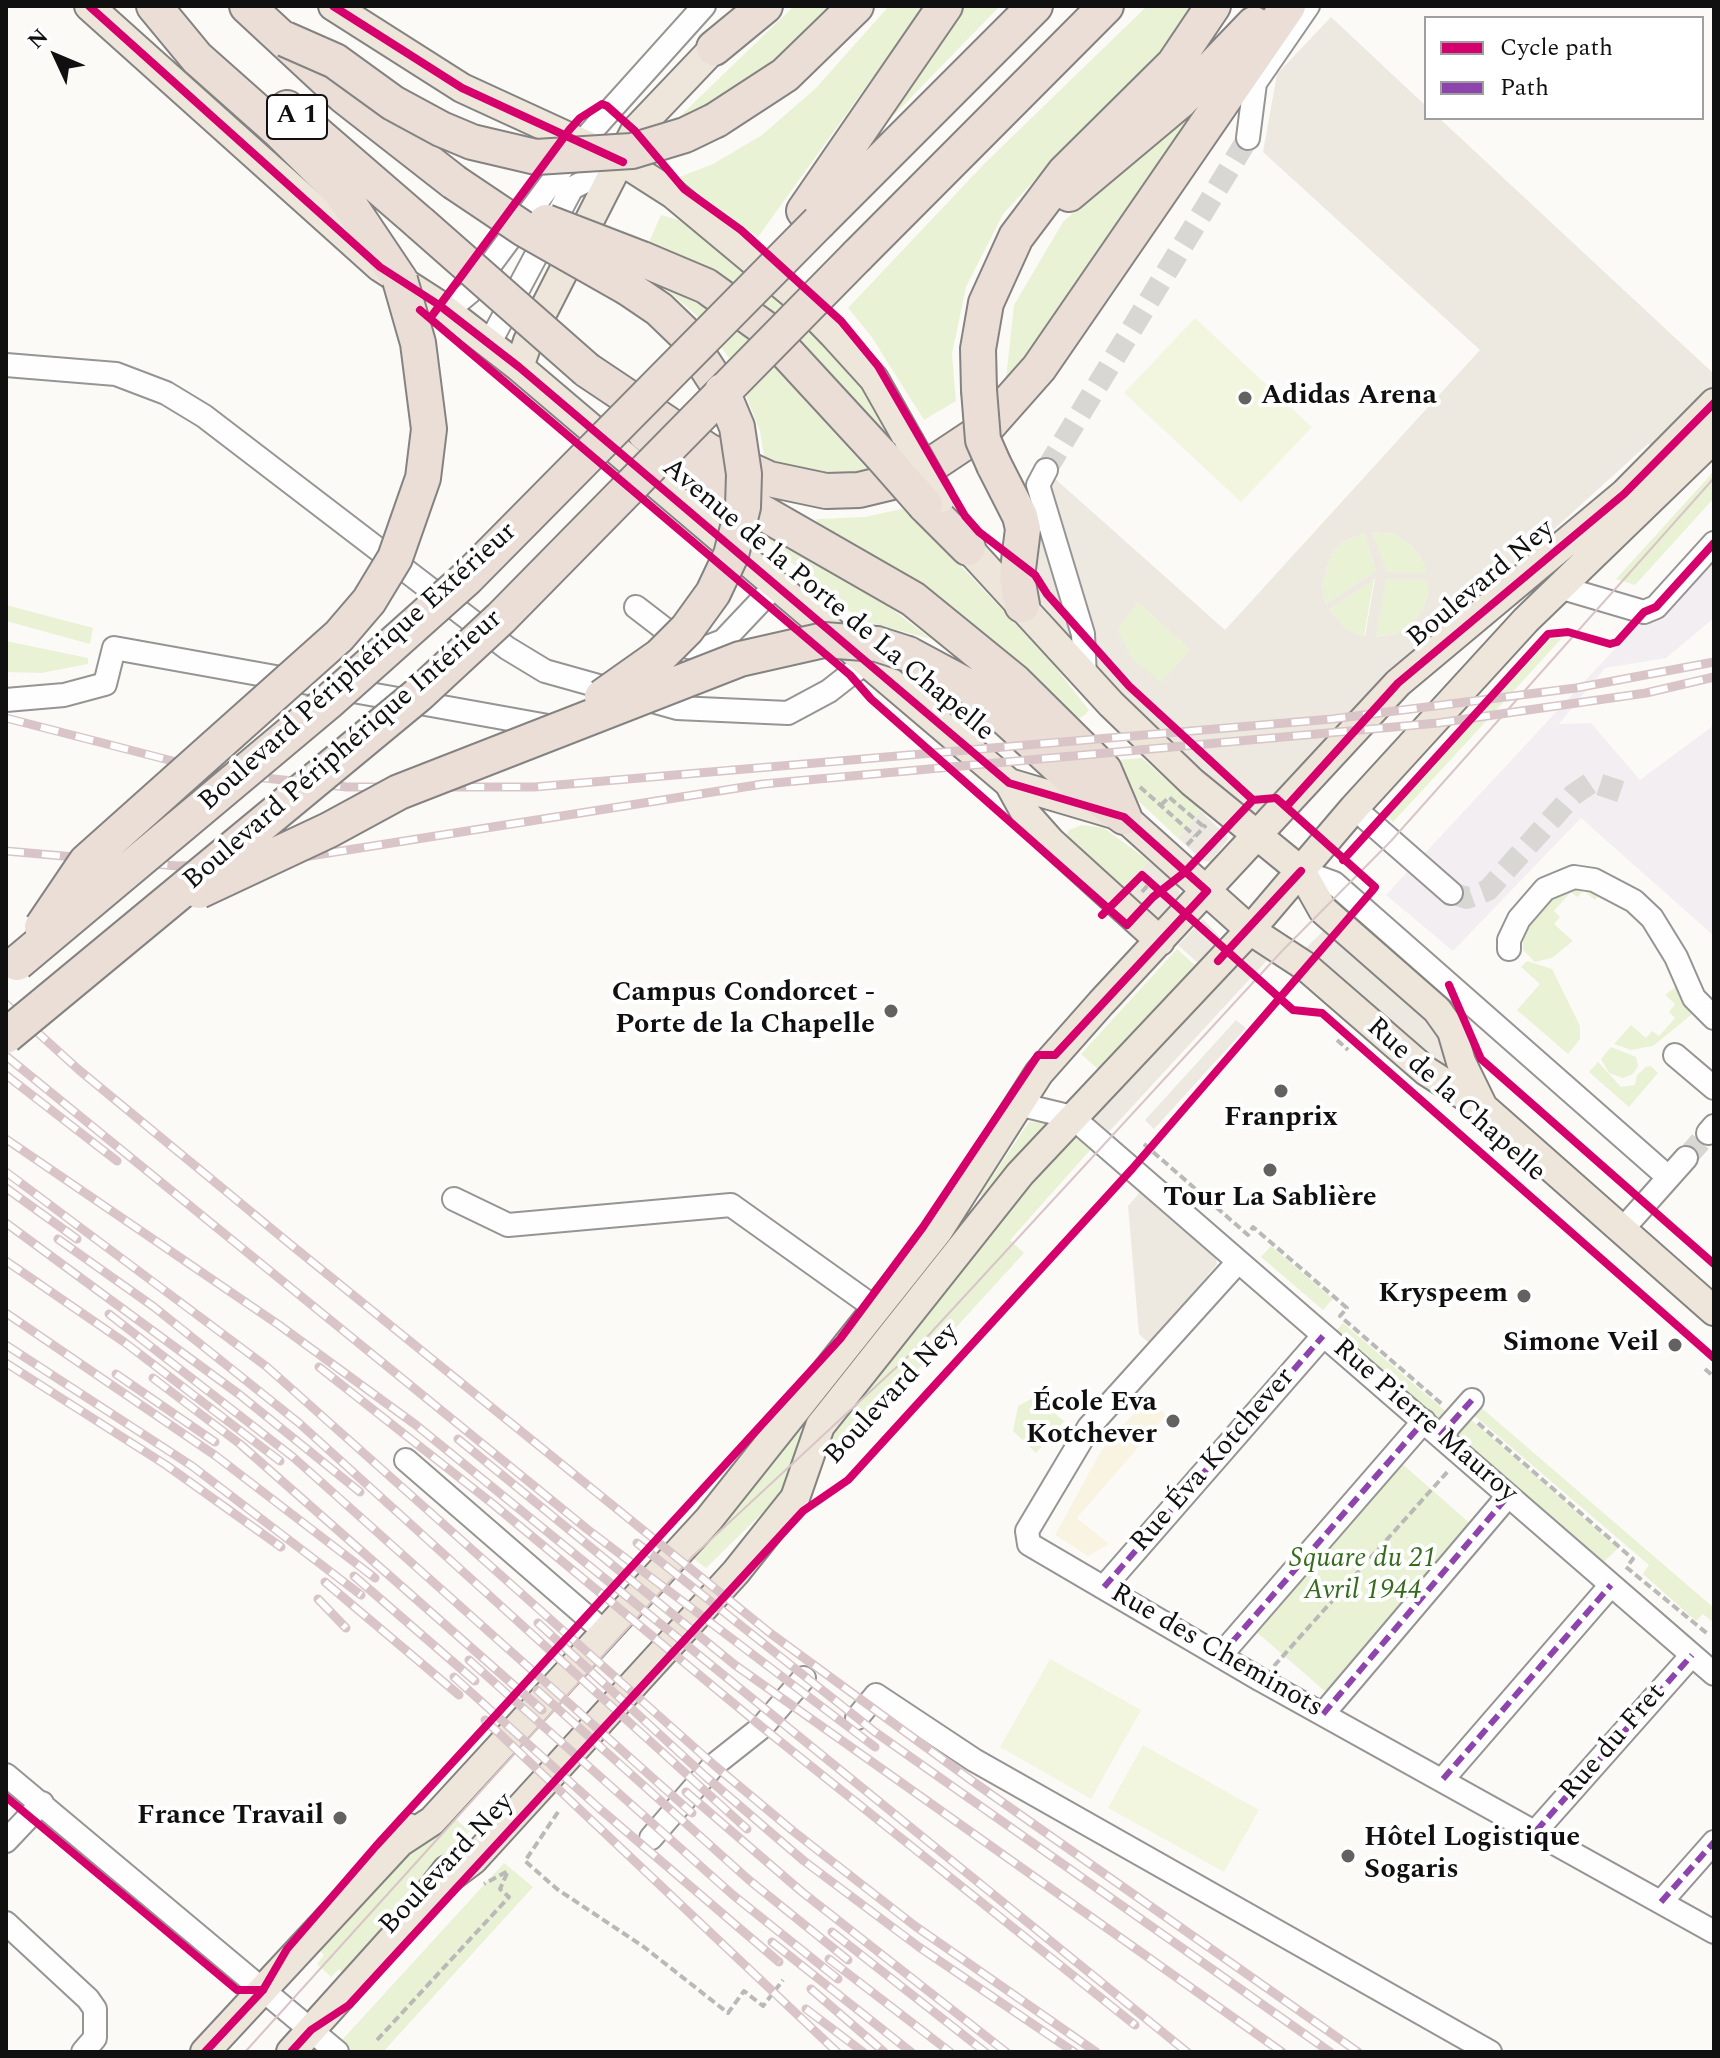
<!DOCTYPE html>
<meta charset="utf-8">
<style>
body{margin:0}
#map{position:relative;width:1720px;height:2058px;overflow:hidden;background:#fcfaf6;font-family:Spectral,serif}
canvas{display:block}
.frame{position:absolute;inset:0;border:8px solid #101010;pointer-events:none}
.legend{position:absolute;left:1424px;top:16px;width:280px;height:104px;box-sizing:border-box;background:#fff;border:2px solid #9f9f9f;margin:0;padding:10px 14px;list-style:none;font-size:24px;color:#101010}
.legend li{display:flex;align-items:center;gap:16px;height:40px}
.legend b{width:40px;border:2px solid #9f9f9f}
.north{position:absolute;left:16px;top:16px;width:80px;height:80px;-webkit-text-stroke:6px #fff;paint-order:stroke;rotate:314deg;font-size:22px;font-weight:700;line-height:32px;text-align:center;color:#101010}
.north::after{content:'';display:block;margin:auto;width:28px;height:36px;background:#101010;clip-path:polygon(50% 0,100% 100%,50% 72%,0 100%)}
</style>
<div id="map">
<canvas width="1720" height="2058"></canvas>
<div class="frame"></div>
<ul class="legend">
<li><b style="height:10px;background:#d6006c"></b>Cycle path</li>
<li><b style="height:10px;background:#8e44ad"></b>Path</li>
</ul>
<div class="north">N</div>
</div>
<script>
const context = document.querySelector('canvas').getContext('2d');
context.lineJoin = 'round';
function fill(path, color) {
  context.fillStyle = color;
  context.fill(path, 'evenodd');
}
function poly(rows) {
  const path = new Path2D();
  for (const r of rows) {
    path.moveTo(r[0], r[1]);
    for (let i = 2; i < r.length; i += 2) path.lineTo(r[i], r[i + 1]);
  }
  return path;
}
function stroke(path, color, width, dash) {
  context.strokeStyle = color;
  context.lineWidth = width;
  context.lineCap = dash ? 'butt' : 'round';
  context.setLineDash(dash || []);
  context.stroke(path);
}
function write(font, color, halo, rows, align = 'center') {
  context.font = font + ' Spectral,serif';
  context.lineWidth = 8;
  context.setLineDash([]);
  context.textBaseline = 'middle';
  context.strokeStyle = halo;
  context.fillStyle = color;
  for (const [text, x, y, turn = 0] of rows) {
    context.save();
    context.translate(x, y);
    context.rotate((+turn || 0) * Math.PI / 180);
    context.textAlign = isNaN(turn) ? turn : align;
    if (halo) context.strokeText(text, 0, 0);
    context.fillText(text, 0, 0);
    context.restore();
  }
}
fill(poly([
 [1714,542,1714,618,1666,658,1605,668,1559,724,1591,723,1640,780,1714,725,1714,936,1581,818,1453,951,1386,895]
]), '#f3eef2');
fill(poly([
 [1147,1398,1166,1415,1077,1518,1109,1544,1088,1556,1055,1535,1101,1451]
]), '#f9f4e2');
fill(poly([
 [794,6,834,6,801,44,719,104,674,122],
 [889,6,924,6,758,237,677,178,713,164,762,135,816,88],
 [959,6,1000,6,894,115,891,102],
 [1147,6,1193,6,1160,53,1082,129,1003,214,966,287,952,354,956,401,924,420,871,336,848,308,985,163],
 [1194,114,1005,388,1014,305,1063,222,1152,142],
 [661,215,693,224,718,238,856,371,900,446,895,450,723,279,649,242],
 [662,286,702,306,745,335,869,471,814,474,765,463,760,431,734,365,701,319],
 [1714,471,1714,498,1635,585,1616,579],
 [906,508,1048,658,1089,710,1085,715,1071,723,900,570,816,525,817,519,865,517],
 [1372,532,1394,534,1410,544,1421,557,1428,574,1386,572],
 [765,533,875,596,931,639,860,620,774,548],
 [1364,533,1376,571,1326,604,1322,586,1331,554,1343,542],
 [1386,578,1428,580,1428,592,1423,609,1412,623,1397,633,1375,637],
 [1374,579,1364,636,1362,636,1346,629,1329,609],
 [1138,603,1190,650,1161,683,1132,658,1116,629],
 [6,605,93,628,90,644,6,621],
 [1562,638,1467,742,1393,822,1387,816,1550,639],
 [6,641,88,658,88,664,41,673,6,672],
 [1142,758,1201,811,1178,838,1131,794,1106,761],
 [1082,825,1104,828,1149,861,1121,892,1065,839,1069,830],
 [1562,885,1599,892,1598,896,1595,900,1584,891,1577,897,1571,892,1554,911,1560,917,1554,924,1573,941,1552,958,1535,962,1523,950,1523,930],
 [1177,949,1196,966,1100,1071,1081,1054],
 [1527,961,1552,969,1580,1026,1580,1039,1568,1054,1517,1010,1540,984,1521,967],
 [1677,986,1694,1013,1691,1015,1653,1046,1631,1050,1614,1044,1631,1025,1646,1038,1652,1031,1659,1036,1675,1018,1669,1012,1675,1004,1665,995],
 [1611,1047,1636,1057,1638,1066,1633,1074,1623,1078,1609,1073,1601,1059],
 [1598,1062,1621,1087,1635,1085,1637,1075,1646,1067,1651,1066,1658,1073,1629,1107,1589,1072],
 [1029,1122,1051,1123,985,1200,980,1195],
 [1074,1138,1084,1140,1092,1148,1010,1240,1024,1253,919,1368,816,1465,824,1442,964,1257,1066,1141],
 [1271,1246,1333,1299,1323,1310,1261,1257],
 [1343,1323,1451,1416,1444,1425,1336,1331],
 [1035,1397,1064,1421,1036,1453,1013,1431,1018,1406],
 [1477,1404,1714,1608,1714,1623,1703,1614,1696,1621,1643,1574,1649,1565,1470,1412],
 [1467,1416,1618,1548,1603,1563,1453,1433],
 [799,1430,804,1434,790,1486,706,1568,690,1556],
 [1399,1461,1473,1526,1327,1693,1253,1629],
 [447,1812,470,1831,416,1889,346,1977,339,1969,331,1977,317,1964,324,1955,317,1948],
 [504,1863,533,1887,383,2052,331,2052]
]), '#e9f2d5');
fill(poly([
 [1195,318,1312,427,1241,502,1124,393],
 [1050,1659,1141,1710,1091,1799,1000,1747],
 [1143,1745,1259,1810,1224,1872,1108,1808]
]), '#f2f6df');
fill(poly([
 [1331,17,1426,106,1426,118,1439,118,1714,374,1714,390,1656,447,1648,444,1499,579,1503,585,1263,810,1253,812,1185,757,1108,684,1028,587,1039,533,1043,529,1047,482,1052,476,1225,630,1480,350,1263,152,1277,74],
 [1372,532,1394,534,1410,544,1421,557,1427,573,1387,572],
 [1364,533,1376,571,1326,604,1322,586,1331,554,1343,542],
 [1375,579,1365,636,1362,636,1346,629,1329,609],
 [1386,579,1428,580,1428,592,1423,609,1412,623,1397,633,1376,637],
 [1138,603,1190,650,1161,682,1132,658,1117,629],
 [1201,811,1229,838,1210,862,1203,861,1178,838],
 [1149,861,1178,886,1181,898,1164,919,1154,922,1121,892],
 [1203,919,1223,940,1200,965,1178,945],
 [1327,927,1438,1028,1459,1084,1303,951],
 [1247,949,1271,956,1106,1135,1095,1122,1094,1111],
 [1236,1020,1246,1028,1154,1129,1145,1120],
 [1141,1191,1215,1255,1217,1264,1150,1344,1139,1334,1128,1206]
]), '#ede9e1');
stroke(poly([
 [1046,470,1248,138],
 [1451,893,1467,898,1488,890,1573,795,1592,782,1622,792],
 [1686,1158,1708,1133]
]), '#d9d7d4', 22, [22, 11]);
const minor = poly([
 [1248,138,1255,83,1308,6],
 [447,311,470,292,580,144,704,6],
 [489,344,572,188,622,163],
 [6,365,116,374,166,393,204,416,507,648,545,671,677,708,788,713,829,691,866,662],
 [1046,470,1038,485,1083,634,1085,677],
 [1559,587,1644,612,1656,607,1714,543],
 [636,607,688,647,702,649,723,641,775,586],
 [6,700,64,695,105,684,114,648,559,728],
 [1354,808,1451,893],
 [1301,871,1334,883,1343,891,1668,1177],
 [1509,949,1509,940,1519,919,1545,889,1574,877,1594,880,1634,901,1652,918,1676,957,1694,998,1714,1018],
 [1675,1055,1714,1088],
 [1018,1104,1072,1117,1714,1674],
 [1708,1133,1714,1126],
 [454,1199,508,1225,731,1205,878,1310],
 [1621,1231,1686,1158],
 [1238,1262,1089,1427,1027,1531,1029,1544,1261,1680,1714,1932],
 [1440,1436,1472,1400],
 [406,1460,593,1622],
 [1104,1587,1323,1336],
 [1220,1656,1424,1421],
 [1323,1714,1508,1496],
 [857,1718,876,1695,974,1760,1490,2052],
 [6,1775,337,2052],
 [1443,1779,1611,1585],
 [1536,1831,1692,1655],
 [651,1838,714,1765,762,1727,804,1678],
 [6,1841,42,1803],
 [1661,1902,1714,1842],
 [6,1923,88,1999,95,2009,95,2038,83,2052]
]);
const major = poly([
 [89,6,380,267,439,305,519,367,1009,783,1026,814,1050,841,1160,941],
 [333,6,462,88,623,162,673,194,799,299,834,335,874,379,909,441],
 [519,367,528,341,635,131,714,48],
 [958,530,968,548,1111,704,1192,782,1301,871,1323,910,1437,1010,1452,1031,1461,1062,1483,1107],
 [1009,783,1124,817,1250,930,1305,966,1426,1071,1484,1108,1714,1311],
 [400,1842,432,1821,709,1519,938,1231,1039,1073,1101,1003,1398,683,1624,494,1714,403],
 [437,1887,473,1860,736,1572,795,1498,820,1426,1020,1174,1250,930,1354,808,1526,620,1714,438],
 [205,2052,400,1842,409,1828],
 [291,2052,399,1932,447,1870]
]);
const highway = poly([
 [154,6,197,58,277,129,341,192,400,280],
 [247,6,344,96,454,182],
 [714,48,765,6],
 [287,108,420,223],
 [716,120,785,75,856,6],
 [1069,194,1180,101,1254,24],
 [804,211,945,6],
 [819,222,1035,6],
 [857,256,1106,6],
 [642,259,706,286,763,327,881,455],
 [628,288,659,309,685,334,722,391],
 [587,370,708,451,769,479,826,491,859,490,913,477,985,429,1039,368,1288,6],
 [979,390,978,349,986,303,1016,237,1065,172,1174,64,1213,6],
 [645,433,704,479,913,599,1015,682,1104,770,1124,817],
 [994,465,1020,516,1023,529,1017,577,1022,605],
 [925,505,968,548],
 [908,654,975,690,1072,779,1124,817]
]);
stroke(minor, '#969594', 26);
stroke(major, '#848381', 32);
stroke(highway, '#848381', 38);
stroke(poly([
 [1140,787,1195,836],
 [1161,805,1169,797,1204,827],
 [1187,845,1206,825],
 [1142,892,1148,885],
 [1337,1040,1348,1050],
 [1144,1144,1248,1235,1253,1227,1347,1308,1340,1316,1443,1405],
 [1705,1369,1714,1377],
 [1478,1423,1633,1559,1628,1565],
 [1626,1567,1709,1635],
 [1274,1666,1449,1470],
 [558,1812,525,1861,557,1889,644,1947,728,2013,744,1991,763,2006,783,1980],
 [377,2040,509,1897,500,1889,508,1871,484,1884]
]), '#b9b9b8', 4, [8, 4]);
stroke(minor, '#fffefe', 22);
stroke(major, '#eee6da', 28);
stroke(highway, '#eaded7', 34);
stroke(poly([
 [245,2052,693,1556,915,1350,1282,951,1391,841,1714,478]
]), '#d9c5c7', 2);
const rail = poly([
 [6,718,219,773,347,787,534,787,1332,719,1576,688,1714,662],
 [6,851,178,866,272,862,763,784,1438,723,1646,693,1714,677],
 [6,1004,79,1070,290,1244,770,1633,975,1783,1358,2052],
 [6,1056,587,1529,875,1747],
 [6,1075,117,1161],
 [6,1139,279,1325,416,1425,1187,2052],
 [6,1172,267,1367,714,1765,793,1831,915,1926,1096,2052],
 [6,1188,77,1239],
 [6,1223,240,1395,360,1492],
 [58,1239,154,1307,299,1423,747,1829],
 [6,1261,124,1342,280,1461],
 [6,1313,216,1456,375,1578],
 [109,1314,293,1457,692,1813],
 [6,1345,192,1466,361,1595],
 [6,1363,166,1465,281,1547],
 [319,1367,493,1504,762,1727,1135,2025],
 [116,1374,215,1442],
 [153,1378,240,1444,542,1710],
 [458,1439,735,1665,1282,2052],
 [637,1543,875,1732,1330,2052],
 [354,1576,475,1681],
 [325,1582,459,1695],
 [318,1599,346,1628],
 [538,1623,705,1776,804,1861,919,1947,1074,2052],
 [469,1660,733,1895,838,1979],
 [454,1677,600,1809,779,1962],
 [537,1690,749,1880,848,1960],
 [485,1720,837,2052],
 [686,1792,802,1892,1006,2052],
 [832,1932,985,2052],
 [772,1942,911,2052],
 [829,1959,950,2052],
 [811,1989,884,2052],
 [806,2009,863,2052]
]);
stroke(rail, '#d9c5c7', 9);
stroke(rail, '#fff', 6, [18]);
const majorBridge = poly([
 [909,441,941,498]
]);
const highwayBridge = poly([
 [285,39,335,61,393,103,441,129,472,142,536,157,632,151,685,135,716,120],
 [454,182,524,229,628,288],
 [546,222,642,259],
 [420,223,587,370],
 [979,390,983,440,994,465],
 [881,455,925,505],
 [602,697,660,656,687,629,713,593,731,555,743,507,744,474,737,427,722,391],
 [199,891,329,830,399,792,740,659,824,640,877,644,908,654],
 [42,927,86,862,339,636,369,601,395,558,423,478,429,429,418,343,400,280],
 [17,963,327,703,467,578,819,222],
 [6,1036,418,695,501,618,857,256]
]);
stroke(majorBridge, '#848381', 32, []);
stroke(highwayBridge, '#848381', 38, []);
stroke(majorBridge, '#eee6da', 28);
stroke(highwayBridge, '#eaded7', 34);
stroke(poly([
 [1440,1436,1472,1400],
 [1104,1587,1323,1336],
 [1220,1656,1424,1421],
 [1323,1714,1508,1496],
 [1443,1779,1611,1585],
 [1536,1831,1692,1655],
 [1661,1902,1714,1842]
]), '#8e44ad', 6, [12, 6]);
stroke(poly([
 [89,6,380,267,439,305,519,367,1009,783,1124,817,1207,891,1055,1055,1038,1055,923,1227,840,1339,376,1846,287,1949,263,1990,205,2052],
 [333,6,462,88,623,162],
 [420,310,850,675,871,699,1127,925,1153,897,1185,872,1253,800],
 [431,317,570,129,580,118,602,104,607,106,635,131,684,189,741,230,841,321,878,366,965,516,979,532,1035,575,1047,594,1129,686,1253,800],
 [1286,807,1398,683,1624,494,1714,403],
 [1343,860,1548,634,1568,632,1610,644,1617,642,1644,612,1656,607,1714,543],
 [1102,915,1142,875,1293,1010,1322,1013,1714,1358],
 [1218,961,1301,871],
 [1449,985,1481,1059,1714,1264],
 [6,1797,237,1990,263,1990],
 [291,2052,311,2030,349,2005,803,1511,848,1480,1132,1169,1372,891,1375,887,1276,798,1253,800]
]), '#d6006c', 8);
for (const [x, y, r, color] of [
 [1245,398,8,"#636260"],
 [891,1011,8,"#636260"],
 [1281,1091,8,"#636260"],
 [1270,1170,8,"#636260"],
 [1524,1296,8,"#636260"],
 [1675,1345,8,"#636260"],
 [1173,1421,8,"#636260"],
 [340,1818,8,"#636260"],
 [1348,1856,8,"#636260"]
]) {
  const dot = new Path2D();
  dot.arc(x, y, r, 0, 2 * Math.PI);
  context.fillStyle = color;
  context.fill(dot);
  stroke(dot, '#fff', 3);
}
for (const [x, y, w] of [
 [297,117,60]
]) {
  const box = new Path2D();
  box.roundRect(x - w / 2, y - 22, w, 44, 6);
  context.fillStyle = '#fff';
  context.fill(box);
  stroke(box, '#101010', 2);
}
write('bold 26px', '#101010', null, [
 ["A 1",297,117]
]);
write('bold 28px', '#101010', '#fff', [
 ["Adidas Arena",1261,398,"left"],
 ["Campus Condorcet -",875,995],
 ["Porte de la Chapelle",875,1027],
 ["Franprix",1281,1120,"center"],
 ["Tour La Sablière",1270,1200,"center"],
 ["Kryspeem",1508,1296],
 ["Simone Veil",1659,1345],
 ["École Eva",1157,1405],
 ["Kotchever",1157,1437],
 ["France Travail",324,1818],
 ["Hôtel Logistique",1364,1840,"left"],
 ["Sogaris",1364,1872,"left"]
], 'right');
write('28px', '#101010', '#fff', [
 ["Boulevard Ney",1482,585,-40],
 ["Avenue de la Porte de La Chapelle",827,601,40],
 ["Boulevard Périphérique Extérieur",359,668,-42],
 ["Boulevard Périphérique Intérieur",344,751,-41],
 ["Rue de la Chapelle",1455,1101,42],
 ["Boulevard Ney",893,1395,-47],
 ["Rue Pierre Mauroy",1424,1422,41],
 ["Rue Éva Kotchever",1214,1461,-49],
 ["Rue des Cheminots",1216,1652,30],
 ["Rue du Fret",1614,1743,-49],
 ["Boulevard Ney",448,1865,-47]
]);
write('italic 28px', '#356b1d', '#fff', [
 ["Square du 21",1363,1561],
 ["Avril 1944",1363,1593]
]);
</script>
